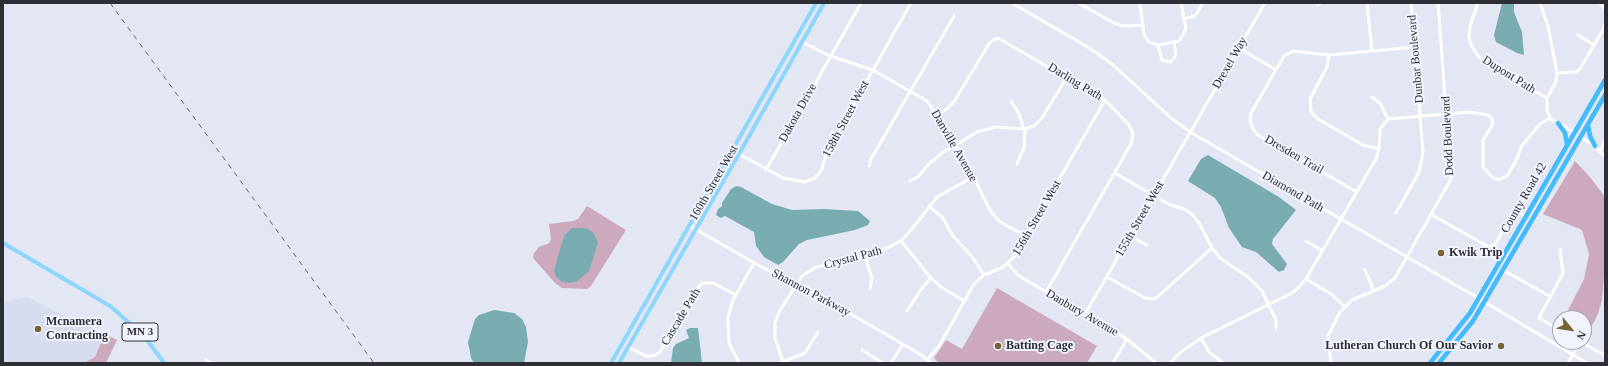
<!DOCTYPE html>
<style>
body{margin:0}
#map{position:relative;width:1608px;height:366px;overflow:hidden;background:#e3e7f3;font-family:Georgia,serif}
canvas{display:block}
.frame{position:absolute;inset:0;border:4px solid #2e2f34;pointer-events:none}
.north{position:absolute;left:1552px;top:310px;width:40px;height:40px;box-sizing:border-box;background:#f1f4fe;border:1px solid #a3a5ad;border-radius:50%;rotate:120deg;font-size:11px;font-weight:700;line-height:16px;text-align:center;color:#2e2f34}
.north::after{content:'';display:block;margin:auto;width:14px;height:18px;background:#776231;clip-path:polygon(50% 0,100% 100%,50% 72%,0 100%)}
</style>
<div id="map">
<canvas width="1608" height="366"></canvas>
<div class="frame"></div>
<div class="north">N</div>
</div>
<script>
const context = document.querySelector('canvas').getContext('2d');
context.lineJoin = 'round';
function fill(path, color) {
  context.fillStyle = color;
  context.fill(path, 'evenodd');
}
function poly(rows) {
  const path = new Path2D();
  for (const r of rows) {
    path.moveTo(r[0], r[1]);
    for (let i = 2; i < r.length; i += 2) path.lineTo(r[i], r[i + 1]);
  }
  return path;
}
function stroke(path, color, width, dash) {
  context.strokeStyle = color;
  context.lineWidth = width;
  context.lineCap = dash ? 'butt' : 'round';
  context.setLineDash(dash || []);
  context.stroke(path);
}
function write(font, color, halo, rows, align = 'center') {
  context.font = font + ' Georgia,serif';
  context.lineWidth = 4;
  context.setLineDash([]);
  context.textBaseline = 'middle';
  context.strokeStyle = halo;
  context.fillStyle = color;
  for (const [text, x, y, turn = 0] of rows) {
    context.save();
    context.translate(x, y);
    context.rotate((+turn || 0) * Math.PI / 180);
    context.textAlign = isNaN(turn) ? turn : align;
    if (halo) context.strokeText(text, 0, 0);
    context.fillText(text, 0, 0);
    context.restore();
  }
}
fill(poly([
 [28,297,72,321,75,317,104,335,95,357,84,363,3,363,3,305,6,301]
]), '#d7dcef');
fill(poly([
 [1575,161,1590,177,1605,197,1605,264,1602,300,1598,314,1586,338,1584,337,1584,318,1564,318,1584,279,1589,254,1582,230,1543,214],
 [587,206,626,230,591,286,587,289,562,288,555,283,533,258,534,253,539,247,549,243,551,239,549,224,573,221,578,219],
 [997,288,1097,346,1087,363,939,363,934,358,946,340,962,349],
 [104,335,107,335,117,340,106,363,84,363,95,357]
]), '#cda9be');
fill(poly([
 [1502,3,1514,3,1514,12,1522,32,1524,55,1517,53,1496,42,1494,35],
 [1208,155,1279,197,1296,210,1273,239,1272,244,1287,264,1284,270,1279,272,1256,252,1242,247,1229,228,1221,207,1215,198,1188,181,1201,159],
 [736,186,741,187,772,204,792,210,824,209,858,211,870,221,868,225,855,230,807,240,799,244,783,262,778,265,764,257,756,246,754,232,725,216,721,218,716,215,718,209,722,206,722,203,731,189],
 [572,228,586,228,594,233,598,243,589,271,576,282,568,283,562,282,556,277,554,271,564,236],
 [494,310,514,313,522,319,526,327,528,342,524,363,474,363,471,358,468,342,475,319,479,315],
 [690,328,698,328,702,363,671,363,673,348,676,344,689,338,686,330]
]), '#79acb1');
stroke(poly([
 [1012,3,1091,49,1112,64,1171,118,1190,132,1473,295,1587,363],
 [1078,3,1114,23,1123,26,1143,25],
 [1140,3,1144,35,1149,42,1158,45,1179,41,1183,35,1186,28,1181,3],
 [1367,3,1372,51],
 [1478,3,1470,26,1469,38,1471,45,1478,56,1487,64,1547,98],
 [1540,3,1548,26,1557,73,1556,82,1547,98,1547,111,1551,119,1574,132],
 [1600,3,1605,9],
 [3,5,4,3],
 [1317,5,1321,3],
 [1184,19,1195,16,1203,3],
 [1578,35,1594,45],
 [802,42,830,56,873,70,927,101,937,115,967,164,991,212,1000,222,1026,236],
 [1158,45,1162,60,1171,62,1176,55,1174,43],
 [1239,48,1276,70],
 [1329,55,1327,67,1310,99,1311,112,1318,119,1363,145,1379,149],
 [1557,73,1575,72,1580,69,1604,28,1605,23],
 [1372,97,1380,103,1388,119],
 [1011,101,1019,114,1025,132,1024,148,1017,164],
 [937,115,947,109,955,100,989,44,993,40,998,38,1105,100,1129,125,1133,134,1131,144,1046,292],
 [1580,137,1595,146,1605,157],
 [1600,151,1605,142],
 [739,154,783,178,804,182,815,178,821,171,828,149,911,3],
 [869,166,871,159,954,16],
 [766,170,861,3],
 [1115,173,1168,204,1184,209,1192,214,1199,223,1212,248,1220,258,1248,277,1262,291,1276,320,1276,328],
 [910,181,918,177,929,164,942,153,977,132,996,127,1024,129,1034,126,1042,118,1067,77],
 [1357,192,1258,135,1253,129,1250,121,1251,113,1284,56,1293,51,1329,55,1415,47],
 [929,206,943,218,953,236,973,258,984,275],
 [1396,213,1419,172,1423,152,1411,3],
 [1432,215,1489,247,1495,244,1514,212,1519,212,1526,216],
 [690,226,758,265,849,313,920,354,931,363],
 [1130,236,1147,245],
 [901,241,931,278,941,287,964,301],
 [1306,241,1323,251],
 [1560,249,1563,273,1539,318,1560,330],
 [865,256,872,278,870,289],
 [1008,264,1019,276,1127,339,1156,363],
 [1365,270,1374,291],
 [1503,270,1551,297],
 [1107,277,1145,298,1155,299,1212,248],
 [1306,279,1331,294,1344,306],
 [907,311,922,288,931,278],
 [1085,314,1265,3],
 [1201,338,1209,352,1223,363],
 [1581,342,1604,355,1605,352],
 [628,347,646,356,653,356,659,353,697,289,702,283,713,283,736,295],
 [862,350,883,363],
 [206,360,212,363],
 [927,360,939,346,974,284,984,275,1003,267,1014,257,1105,100],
 [783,362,775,338,775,323,779,312,802,276,816,267,846,262,887,248,901,241,912,229,937,197,973,177],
 [739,363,729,343,728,317,733,300,754,263],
 [780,363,805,353,818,332],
 [891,363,903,344],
 [1113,363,1127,339],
 [1170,363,1181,352,1201,338,1292,293,1299,287,1306,279,1376,159,1379,149,1380,129,1388,119,1469,112,1488,115,1492,119,1493,124,1483,140,1483,167,1492,177,1498,180,1507,176,1516,161,1521,147,1540,124,1550,118],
 [1331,363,1328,336,1340,312,1352,300,1385,286,1395,278,1451,179,1438,3],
 [1568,363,1580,342]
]), '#fff', 3);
stroke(poly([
 [3,243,110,306,144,336,164,363],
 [611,363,816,3],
 [619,363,739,154,824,3]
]), '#8ed6fe', 4);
stroke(poly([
 [1558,123,1565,133,1567,145],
 [1588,125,1590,136,1595,146],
 [1430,363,1470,313,1605,80],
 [1439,363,1473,321,1605,95]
]), '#43bbfd', 4.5);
stroke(poly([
 [110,3,374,363]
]), '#64656d', 1, [5, 5]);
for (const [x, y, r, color] of [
 [1441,253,4,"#776231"],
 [38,329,4,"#776231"],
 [998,346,4,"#776231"],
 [1501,346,4,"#776231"]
]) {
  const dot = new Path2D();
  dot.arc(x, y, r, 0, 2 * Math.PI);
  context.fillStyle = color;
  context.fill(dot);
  stroke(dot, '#f1f4fe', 1.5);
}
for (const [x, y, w] of [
 [140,332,36]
]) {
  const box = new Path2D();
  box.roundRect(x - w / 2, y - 9, w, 18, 3);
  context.fillStyle = '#f1f4fe';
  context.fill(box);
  stroke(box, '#2e2f34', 1);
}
write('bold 11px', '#2e2f34', null, [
 ["MN 3",140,332]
]);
write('12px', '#2e2f34', '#f1f4fe', [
 ["Dunbar Boulevard",1416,59,-95],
 ["Drexel Way",1230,63,-60],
 ["Dupont Path",1509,75,32],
 ["Darling Path",1075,82,31],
 ["Dakota Drive",798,113,-61],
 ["158th Street West",846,119,-62],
 ["Dodd Boulevard",1448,136,-93],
 ["Danville Avenue",954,146,60],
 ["Dresden Trail",1294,155,30],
 ["160th Street West",714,183,-60],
 ["Diamond Path",1293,192,30],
 ["County Road 42",1524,198,-60],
 ["156th Street West",1037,218,-60],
 ["155th Street West",1140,219,-60],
 ["Crystal Path",853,258,-15],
 ["Shannon Parkway",811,293,28],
 ["Danbury Avenue",1082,313,30],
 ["Cascade Path",681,317,-59]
]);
write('bold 12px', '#2e2f34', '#f1f4fe', [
 ["Kwik Trip",1449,253],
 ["Mcnamera",46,322],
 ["Contracting",46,336],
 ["Batting Cage",1006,346],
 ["Lutheran Church Of Our Savior",1493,346,"right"]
], 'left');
</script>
